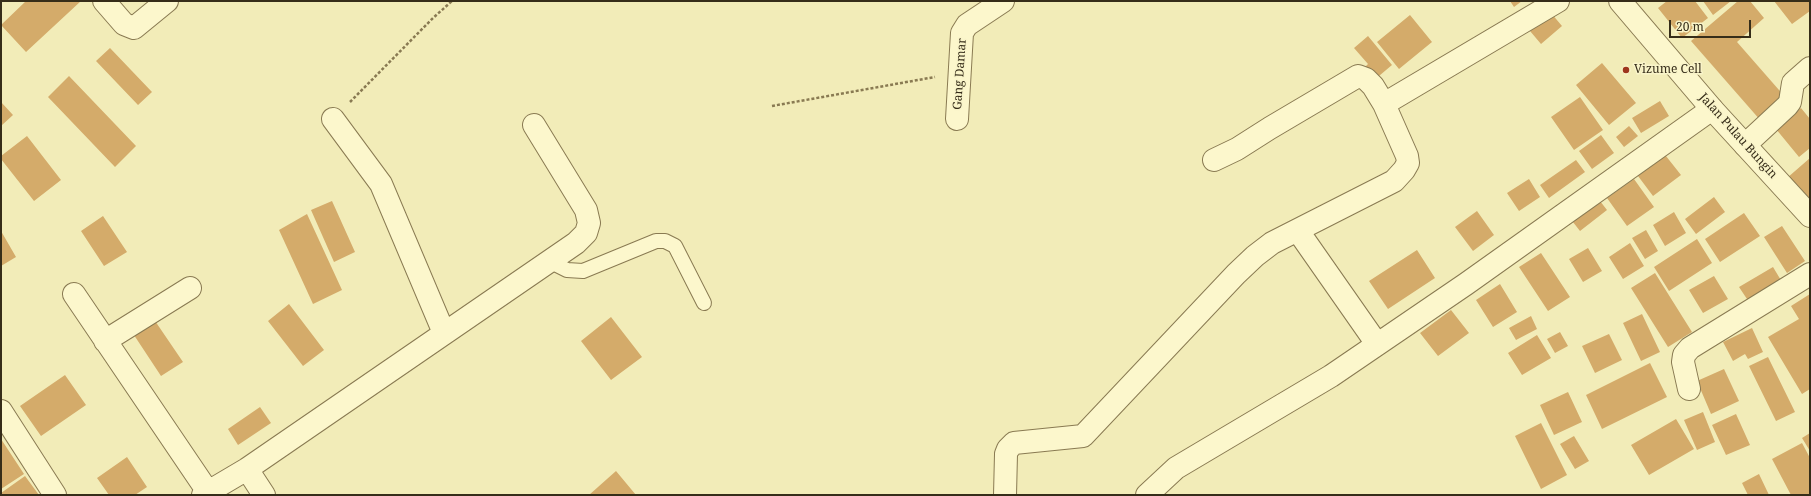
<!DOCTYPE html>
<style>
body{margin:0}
#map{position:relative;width:1811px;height:496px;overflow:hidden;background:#f2ecb8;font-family:"Noto Serif",serif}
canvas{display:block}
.frame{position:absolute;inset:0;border:2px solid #362d19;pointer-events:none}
.scale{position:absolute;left:1669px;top:20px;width:82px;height:18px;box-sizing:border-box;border:2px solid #362d19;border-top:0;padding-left:5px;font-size:12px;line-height:14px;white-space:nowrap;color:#362d19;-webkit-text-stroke:3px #f9f4c9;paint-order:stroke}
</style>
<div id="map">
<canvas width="1811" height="496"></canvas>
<div class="frame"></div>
<div class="scale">20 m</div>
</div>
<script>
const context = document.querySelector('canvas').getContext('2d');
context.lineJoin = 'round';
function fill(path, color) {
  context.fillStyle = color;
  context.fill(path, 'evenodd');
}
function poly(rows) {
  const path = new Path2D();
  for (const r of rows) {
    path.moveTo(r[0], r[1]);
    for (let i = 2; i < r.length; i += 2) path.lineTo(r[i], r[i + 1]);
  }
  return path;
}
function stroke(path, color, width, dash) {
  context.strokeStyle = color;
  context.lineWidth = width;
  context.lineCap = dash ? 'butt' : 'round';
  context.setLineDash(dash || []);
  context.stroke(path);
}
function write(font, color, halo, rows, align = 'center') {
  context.font = font + ' "Noto Serif",serif';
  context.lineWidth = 3;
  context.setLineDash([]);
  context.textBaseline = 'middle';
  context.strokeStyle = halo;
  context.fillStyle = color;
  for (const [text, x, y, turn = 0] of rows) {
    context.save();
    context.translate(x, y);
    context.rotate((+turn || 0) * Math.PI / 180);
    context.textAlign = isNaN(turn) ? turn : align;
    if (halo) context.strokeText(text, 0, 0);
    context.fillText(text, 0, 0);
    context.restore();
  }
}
fill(poly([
 [26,1,81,1,26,52,1,25],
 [1510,1,1522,1,1514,7],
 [1667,1,1695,1,1708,18,1682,38,1658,8],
 [1703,1,1731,1,1713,15],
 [1738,1,1750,1,1764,18,1737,42,1786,98,1761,121,1691,41],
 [1774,1,1810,1,1810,11,1792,24],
 [1551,13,1562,26,1541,44,1530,31],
 [1410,15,1432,42,1399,69,1377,42],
 [1368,36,1392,65,1373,81,1363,69,1368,64,1354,48],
 [110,48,152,92,138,105,96,61],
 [1602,63,1636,103,1609,125,1576,85],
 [69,76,136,146,115,167,48,97],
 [1580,97,1603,130,1574,150,1551,117],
 [1660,101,1669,116,1641,133,1632,118],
 [1,102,13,115,1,126],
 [1801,108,1810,119,1810,148,1799,157,1776,129],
 [1629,126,1638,136,1624,147,1616,137],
 [1601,135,1614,153,1592,169,1579,151],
 [27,136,61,180,34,201,1,159,1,156],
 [1662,151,1681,175,1653,196,1635,172],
 [1810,158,1810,205,1787,178],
 [1576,160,1585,172,1549,198,1540,185],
 [1529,179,1540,197,1519,211,1507,193],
 [1634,179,1654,207,1627,226,1607,198],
 [1596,196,1607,210,1580,231,1569,217],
 [1714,197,1725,212,1696,234,1685,219],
 [332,201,355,252,334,262,311,210],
 [1477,211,1494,235,1473,251,1455,227],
 [1674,212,1686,233,1665,246,1653,225],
 [1744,213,1760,236,1720,262,1705,239],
 [307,214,342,290,313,304,279,230],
 [103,216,127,252,104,266,81,231],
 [1782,226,1805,261,1787,273,1764,237],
 [1646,230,1658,251,1645,259,1632,238],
 [1,231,16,257,1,266],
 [1697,239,1712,263,1669,291,1654,267],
 [1630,243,1644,266,1623,279,1609,257],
 [1588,248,1602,271,1583,282,1569,259],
 [1417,250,1435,278,1388,309,1369,281],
 [1541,253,1570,297,1548,311,1519,267],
 [1773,267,1782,282,1749,302,1739,287],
 [1655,273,1692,332,1668,347,1631,288],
 [1714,276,1728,299,1703,313,1689,290],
 [1500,284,1517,312,1493,327,1476,300],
 [1810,294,1810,389,1802,394,1768,337,1799,319,1791,306],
 [289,304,324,350,303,366,268,321],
 [1451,310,1469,333,1438,356,1420,333],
 [1642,314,1660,352,1641,361,1623,323],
 [151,315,183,362,161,376,130,329],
 [1531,316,1537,329,1516,340,1509,328],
 [611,317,642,357,611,380,581,341],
 [1752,328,1763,352,1748,359,1745,354,1733,361,1723,342],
 [1560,332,1568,346,1555,353,1547,339],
 [1609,334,1622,360,1595,373,1582,346],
 [1537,335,1551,358,1522,375,1508,353],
 [1768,357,1795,412,1776,421,1749,366],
 [1650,363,1667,397,1602,429,1586,395],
 [1724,369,1739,401,1711,414,1697,381],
 [65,375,86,405,41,436,20,406],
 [1568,392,1582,422,1554,435,1540,405],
 [260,407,271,423,238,445,228,429],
 [1703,412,1715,442,1697,450,1684,420],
 [1736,414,1750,445,1726,455,1712,425],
 [1676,419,1694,449,1649,475,1631,445],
 [1541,423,1567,475,1541,489,1515,436],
 [1810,433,1810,451,1802,438],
 [1574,436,1589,461,1575,469,1560,444],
 [1,439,24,474,1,489],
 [1802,443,1810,458,1810,495,1791,495,1772,459],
 [127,457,147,487,135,495,109,495,97,478],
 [616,471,636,495,589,495],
 [1759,474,1769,495,1748,495,1742,483],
 [25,476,39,495,1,495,1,493]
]), '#d4ab6a');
const service = poly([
 [549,261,567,270,583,271,656,241,665,241,675,246,704,303]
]);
const minor = poly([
 [104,1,124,24,134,28,167,1],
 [1384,104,1558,1],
 [333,119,381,184,444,333],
 [957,119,962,33,967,25,1003,1],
 [1745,145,1787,106,1790,102,1793,83,1810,68],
 [1298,231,1377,344],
 [74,294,208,492],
 [105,341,190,288],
 [1689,389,1683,362,1684,355,1690,348,1810,274],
 [1,411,55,495],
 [247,469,264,495],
 [203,495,247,469,576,243,586,233,589,223,586,210,534,125],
 [1005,495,1006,454,1008,449,1014,443,1083,436,1236,274,1255,256,1272,243,1394,181,1404,170,1408,163,1407,156,1384,104,1373,86,1366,79,1358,76,1270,128,1237,149,1214,160],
 [1147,495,1176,468,1331,376,1466,284,1712,109]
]);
const tertiary = poly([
 [1620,1,1712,109,1810,216]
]);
stroke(service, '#897a52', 16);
stroke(minor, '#897a52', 24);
stroke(tertiary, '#897a52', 24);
stroke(poly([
 [350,102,433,18,452,1],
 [772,106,935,77]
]), '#897a52', 2.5, [3, 2]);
stroke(service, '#fcf7cc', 14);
stroke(minor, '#fcf7cc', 22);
stroke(tertiary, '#fcf7cc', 22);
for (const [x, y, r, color] of [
 [1626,70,4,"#9e351d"]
]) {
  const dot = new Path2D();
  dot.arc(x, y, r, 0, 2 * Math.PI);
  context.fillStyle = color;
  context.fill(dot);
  stroke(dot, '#f9f4c9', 1.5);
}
write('12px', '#362d19', '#f9f4c9', [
 ["Vizume Cell",1634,70]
], 'left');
write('12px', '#362d19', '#f9f4c9', [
 ["Gang Damar",960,74,-86],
 ["Jalan Pulau Bungin",1738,136,48]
]);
</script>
